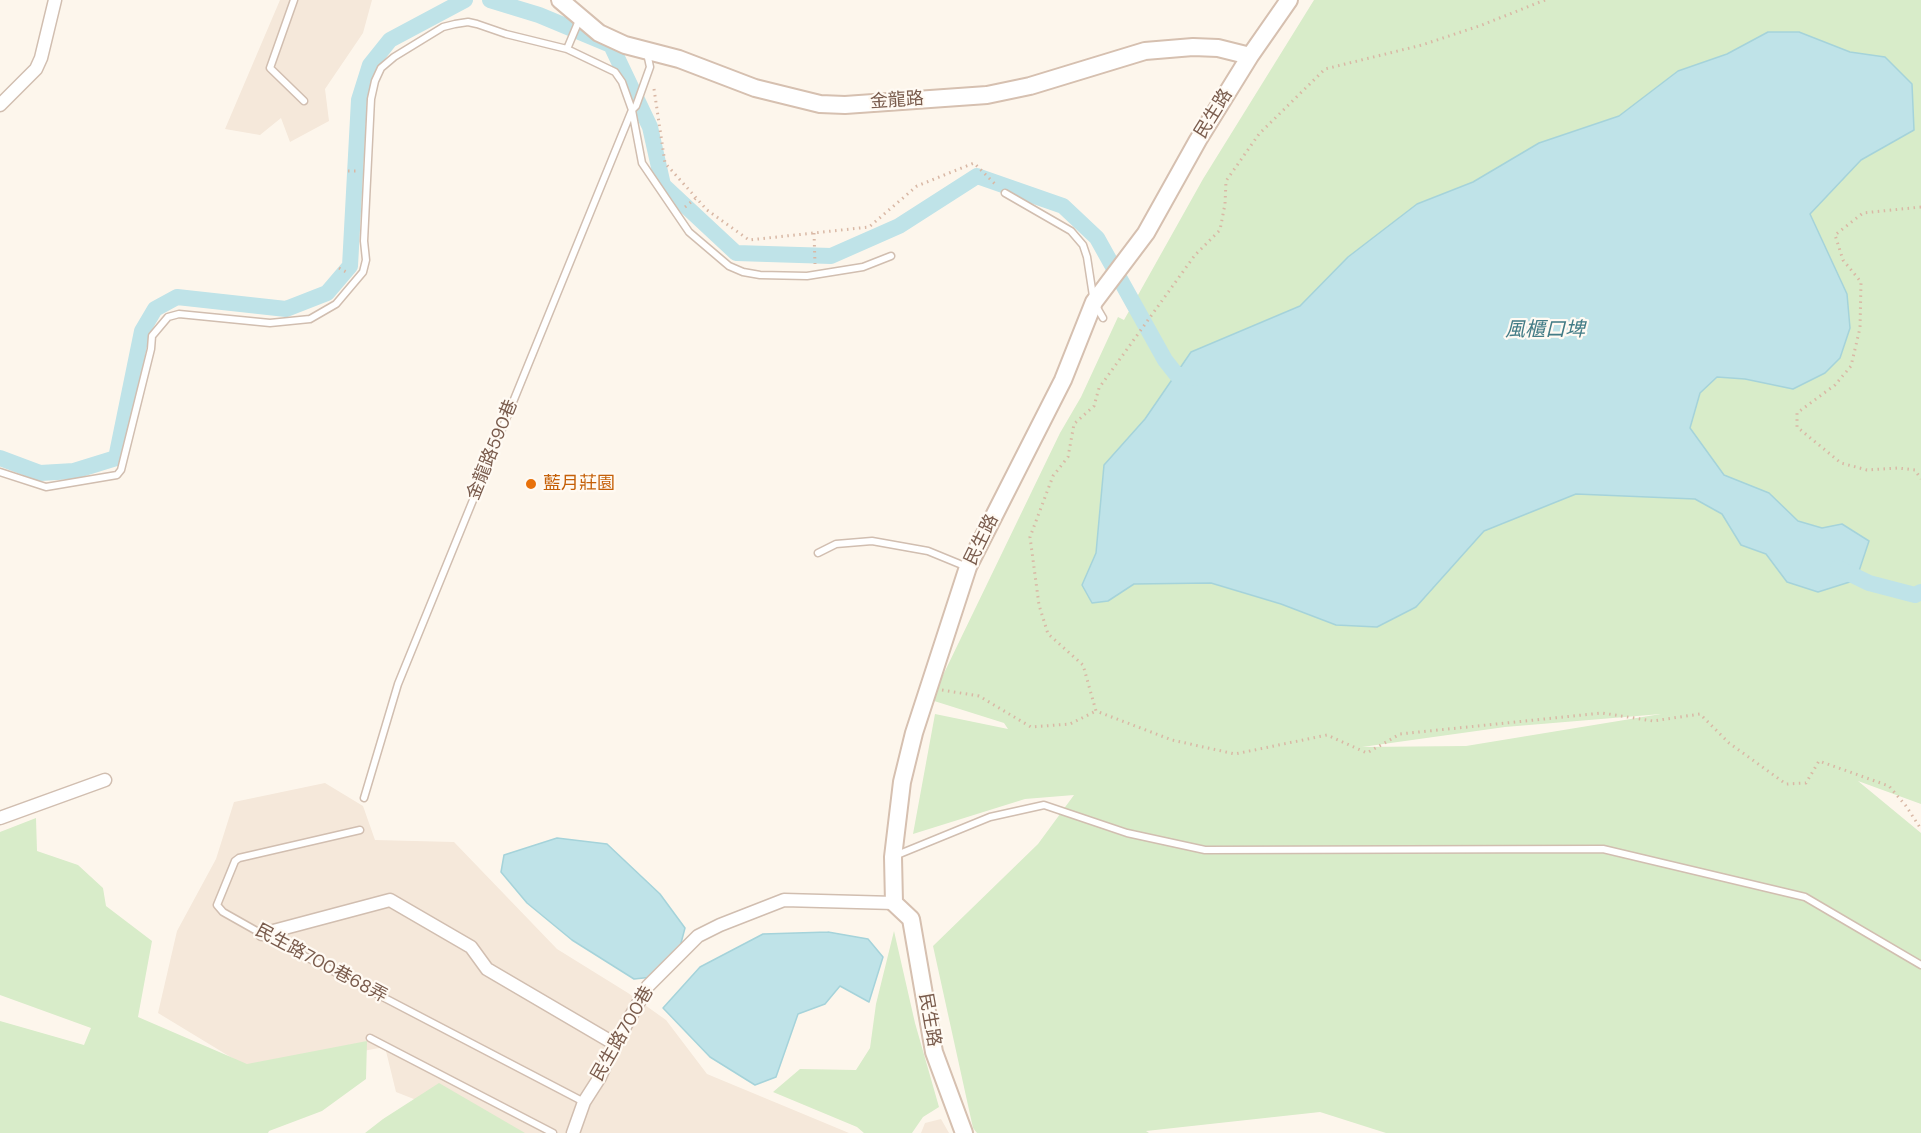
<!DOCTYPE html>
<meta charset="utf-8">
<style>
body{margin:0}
canvas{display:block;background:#fdf6ec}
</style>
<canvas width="1921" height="1133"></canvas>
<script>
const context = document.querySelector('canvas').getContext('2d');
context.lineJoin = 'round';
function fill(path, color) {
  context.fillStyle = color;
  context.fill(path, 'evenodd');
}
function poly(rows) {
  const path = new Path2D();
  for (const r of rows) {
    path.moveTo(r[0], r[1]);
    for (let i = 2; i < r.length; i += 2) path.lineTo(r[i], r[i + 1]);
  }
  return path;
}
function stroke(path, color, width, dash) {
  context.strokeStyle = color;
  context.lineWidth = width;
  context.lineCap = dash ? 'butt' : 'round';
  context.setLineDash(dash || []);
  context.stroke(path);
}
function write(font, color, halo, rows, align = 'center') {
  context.font = font + ' "DM Sans","Noto Sans TC",sans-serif';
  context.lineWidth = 4.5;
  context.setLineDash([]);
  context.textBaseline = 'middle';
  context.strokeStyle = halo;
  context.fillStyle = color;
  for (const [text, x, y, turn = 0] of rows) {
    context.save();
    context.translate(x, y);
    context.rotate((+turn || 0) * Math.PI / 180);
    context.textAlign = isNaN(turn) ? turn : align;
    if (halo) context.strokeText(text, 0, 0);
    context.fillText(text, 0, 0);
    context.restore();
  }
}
fill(poly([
 [280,0,372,0,363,33,325,89,329,121,290,142,281,118,260,135,225,129],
 [325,783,363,806,375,840,454,842,557,949,628,993,666,1020,707,1074,849,1133,487,1133,462,1118,396,1092,385,1047,318,1059,247,1067,158,1013,177,931,216,859,234,802],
 [941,1119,949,1133,921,1133,925,1123]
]), '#f5e8da');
fill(poly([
 [1314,0,1921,0,1921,804,1858,781,1921,833,1921,1133,1386,1133,1320,1112,1146,1131,1149,1133,977,1133,973,1128,933,946,1038,844,1074,795,1025,799,913,834,935,714,1008,729,1004,723,931,700,1060,433,1081,397,1118,317,1124,320,1203,179],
 [1661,714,1466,746,1362,747,1505,727],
 [36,818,37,851,78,865,103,888,106,906,152,941,138,1017,247,1064,367,1041,366,1079,322,1111,269,1131,268,1133,0,1133,0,1021,84,1045,91,1028,0,995,0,832],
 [894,931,915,1023,939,1107,923,1117,912,1133,864,1133,857,1127,773,1092,800,1069,856,1070,870,1048,876,1004],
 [439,1083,525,1133,365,1133,383,1119]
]), '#d8ecc9');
const water = poly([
 [1768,32,1799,32,1850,52,1885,57,1912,84,1914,130,1861,160,1810,214,1847,294,1850,328,1840,358,1825,373,1793,389,1745,379,1717,377,1700,393,1690,428,1724,475,1769,493,1798,521,1822,528,1842,524,1869,541,1856,580,1818,592,1787,582,1766,554,1741,545,1722,514,1695,499,1576,494,1484,531,1416,607,1377,627,1336,625,1281,604,1211,583,1134,584,1108,601,1092,603,1082,585,1096,553,1104,465,1145,419,1191,352,1300,306,1348,257,1417,204,1473,182,1539,143,1619,116,1678,71,1727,54,1768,32],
 [557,838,607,844,660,894,685,928,680,947,653,977,634,979,572,940,527,903,501,872,504,855,557,838],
 [828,932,868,939,883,957,869,1002,840,986,825,1004,798,1014,776,1077,755,1085,710,1057,663,1008,700,967,763,934,828,932]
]);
fill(water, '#bfe3e8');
stroke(water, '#a5d3da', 1.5);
stroke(poly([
 [490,0,539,15,611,45,650,127,663,185,736,253,831,256,899,226,977,176,1063,206,1097,238,1165,360,1176,374,1196,378],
 [0,458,40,473,74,471,116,458,142,331,155,309,177,297,286,309,327,293,350,266,359,100,370,65,390,40,465,0],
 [1838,568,1869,583,1915,595,1921,592]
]), '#bfe3e8', 16);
const lane = poly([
 [294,0,270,68,304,101],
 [567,49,580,18],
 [1005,193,1071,231,1083,245,1087,257,1093,296],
 [1096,306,1103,318],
 [0,472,46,487,117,475,121,470,151,349,152,336,168,317,179,314,270,323,310,319,336,304,363,272,366,260,364,241,371,99,375,81,381,68,394,57,443,27,455,24,468,22,477,24,506,34,567,49,615,72,622,82,632,110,642,163,689,232,729,266,743,272,760,275,807,276,863,267,891,256],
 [818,553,836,544,872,541,928,551,967,567],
 [364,798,398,684,632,110,636,106,650,67,647,53],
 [360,830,239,858,235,861,217,905,223,912,262,934,584,1102],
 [897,855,990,817,1044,805,1127,833,1205,850,1603,849,1805,897,1921,965],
 [370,1038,553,1133]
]);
const street = poly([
 [0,105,36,69,41,58,55,0],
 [0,818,105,780],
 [262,934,390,900,471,947,487,969,615,1044],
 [573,1133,584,1102,600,1077,615,1044,648,986,698,936,720,925,784,900,894,903]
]);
const secondary = poly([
 [560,0,599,33,625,45,679,59,755,88,820,104,845,105,987,95,1030,86,1145,51,1193,47,1218,48,1250,56],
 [964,1133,934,1052,911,919,894,903,893,857,902,782,914,733,968,567,1063,380,1094,302,1146,233,1198,140,1250,56,1289,0]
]);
stroke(lane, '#d1beb0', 9);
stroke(street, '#d1beb0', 15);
stroke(secondary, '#d6c0b0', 20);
stroke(poly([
 [1545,0,1482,25,1422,45,1325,69,1259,134,1226,181,1225,204,1220,230,1195,255,1099,388,1094,406,1074,424,1068,457,1053,476,1030,537,1039,605,1048,634,1083,665,1096,711,1172,740,1235,754,1327,735,1367,753,1400,734,1602,713,1653,721,1700,714,1729,743,1786,784,1806,783,1819,761,1889,786,1906,806,1921,829],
 [654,89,665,163,707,210,749,240,869,227,917,186,974,163,997,186],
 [348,171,358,171],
 [685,207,696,198],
 [1921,207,1863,213,1835,235,1843,260,1861,282,1860,328,1851,366,1835,385,1797,413,1797,427,1841,463,1867,470,1898,468,1915,470,1921,479],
 [814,233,815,264],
 [339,268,348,273],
 [942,690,979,696,1031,727,1070,724,1096,711]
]), '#d9b8a5', 3, [1.5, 4.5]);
stroke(lane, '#fff', 6);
stroke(street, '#fff', 12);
stroke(secondary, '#fff', 16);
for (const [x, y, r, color] of [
 [531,484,6,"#e8710a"]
]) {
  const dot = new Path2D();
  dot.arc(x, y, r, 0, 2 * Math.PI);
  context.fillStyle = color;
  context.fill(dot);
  stroke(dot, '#fffaf3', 2);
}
write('18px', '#7a5c4d', '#fffaf3', [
 ["金龍路",897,101,-4],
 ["民生路",1214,114,-58],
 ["金龍路590巷",493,450,-68],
 ["民生路",982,540,-64],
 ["民生路700巷68弄",321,964,28],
 ["民生路",929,1020,80],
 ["民生路700巷",623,1034,-60]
]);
write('18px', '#c56008', '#fffaf3', [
 ["藍月莊園",543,484]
], 'left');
write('italic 20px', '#437c86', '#fffaf3', [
 ["風櫃口埤",1545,331]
]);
</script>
